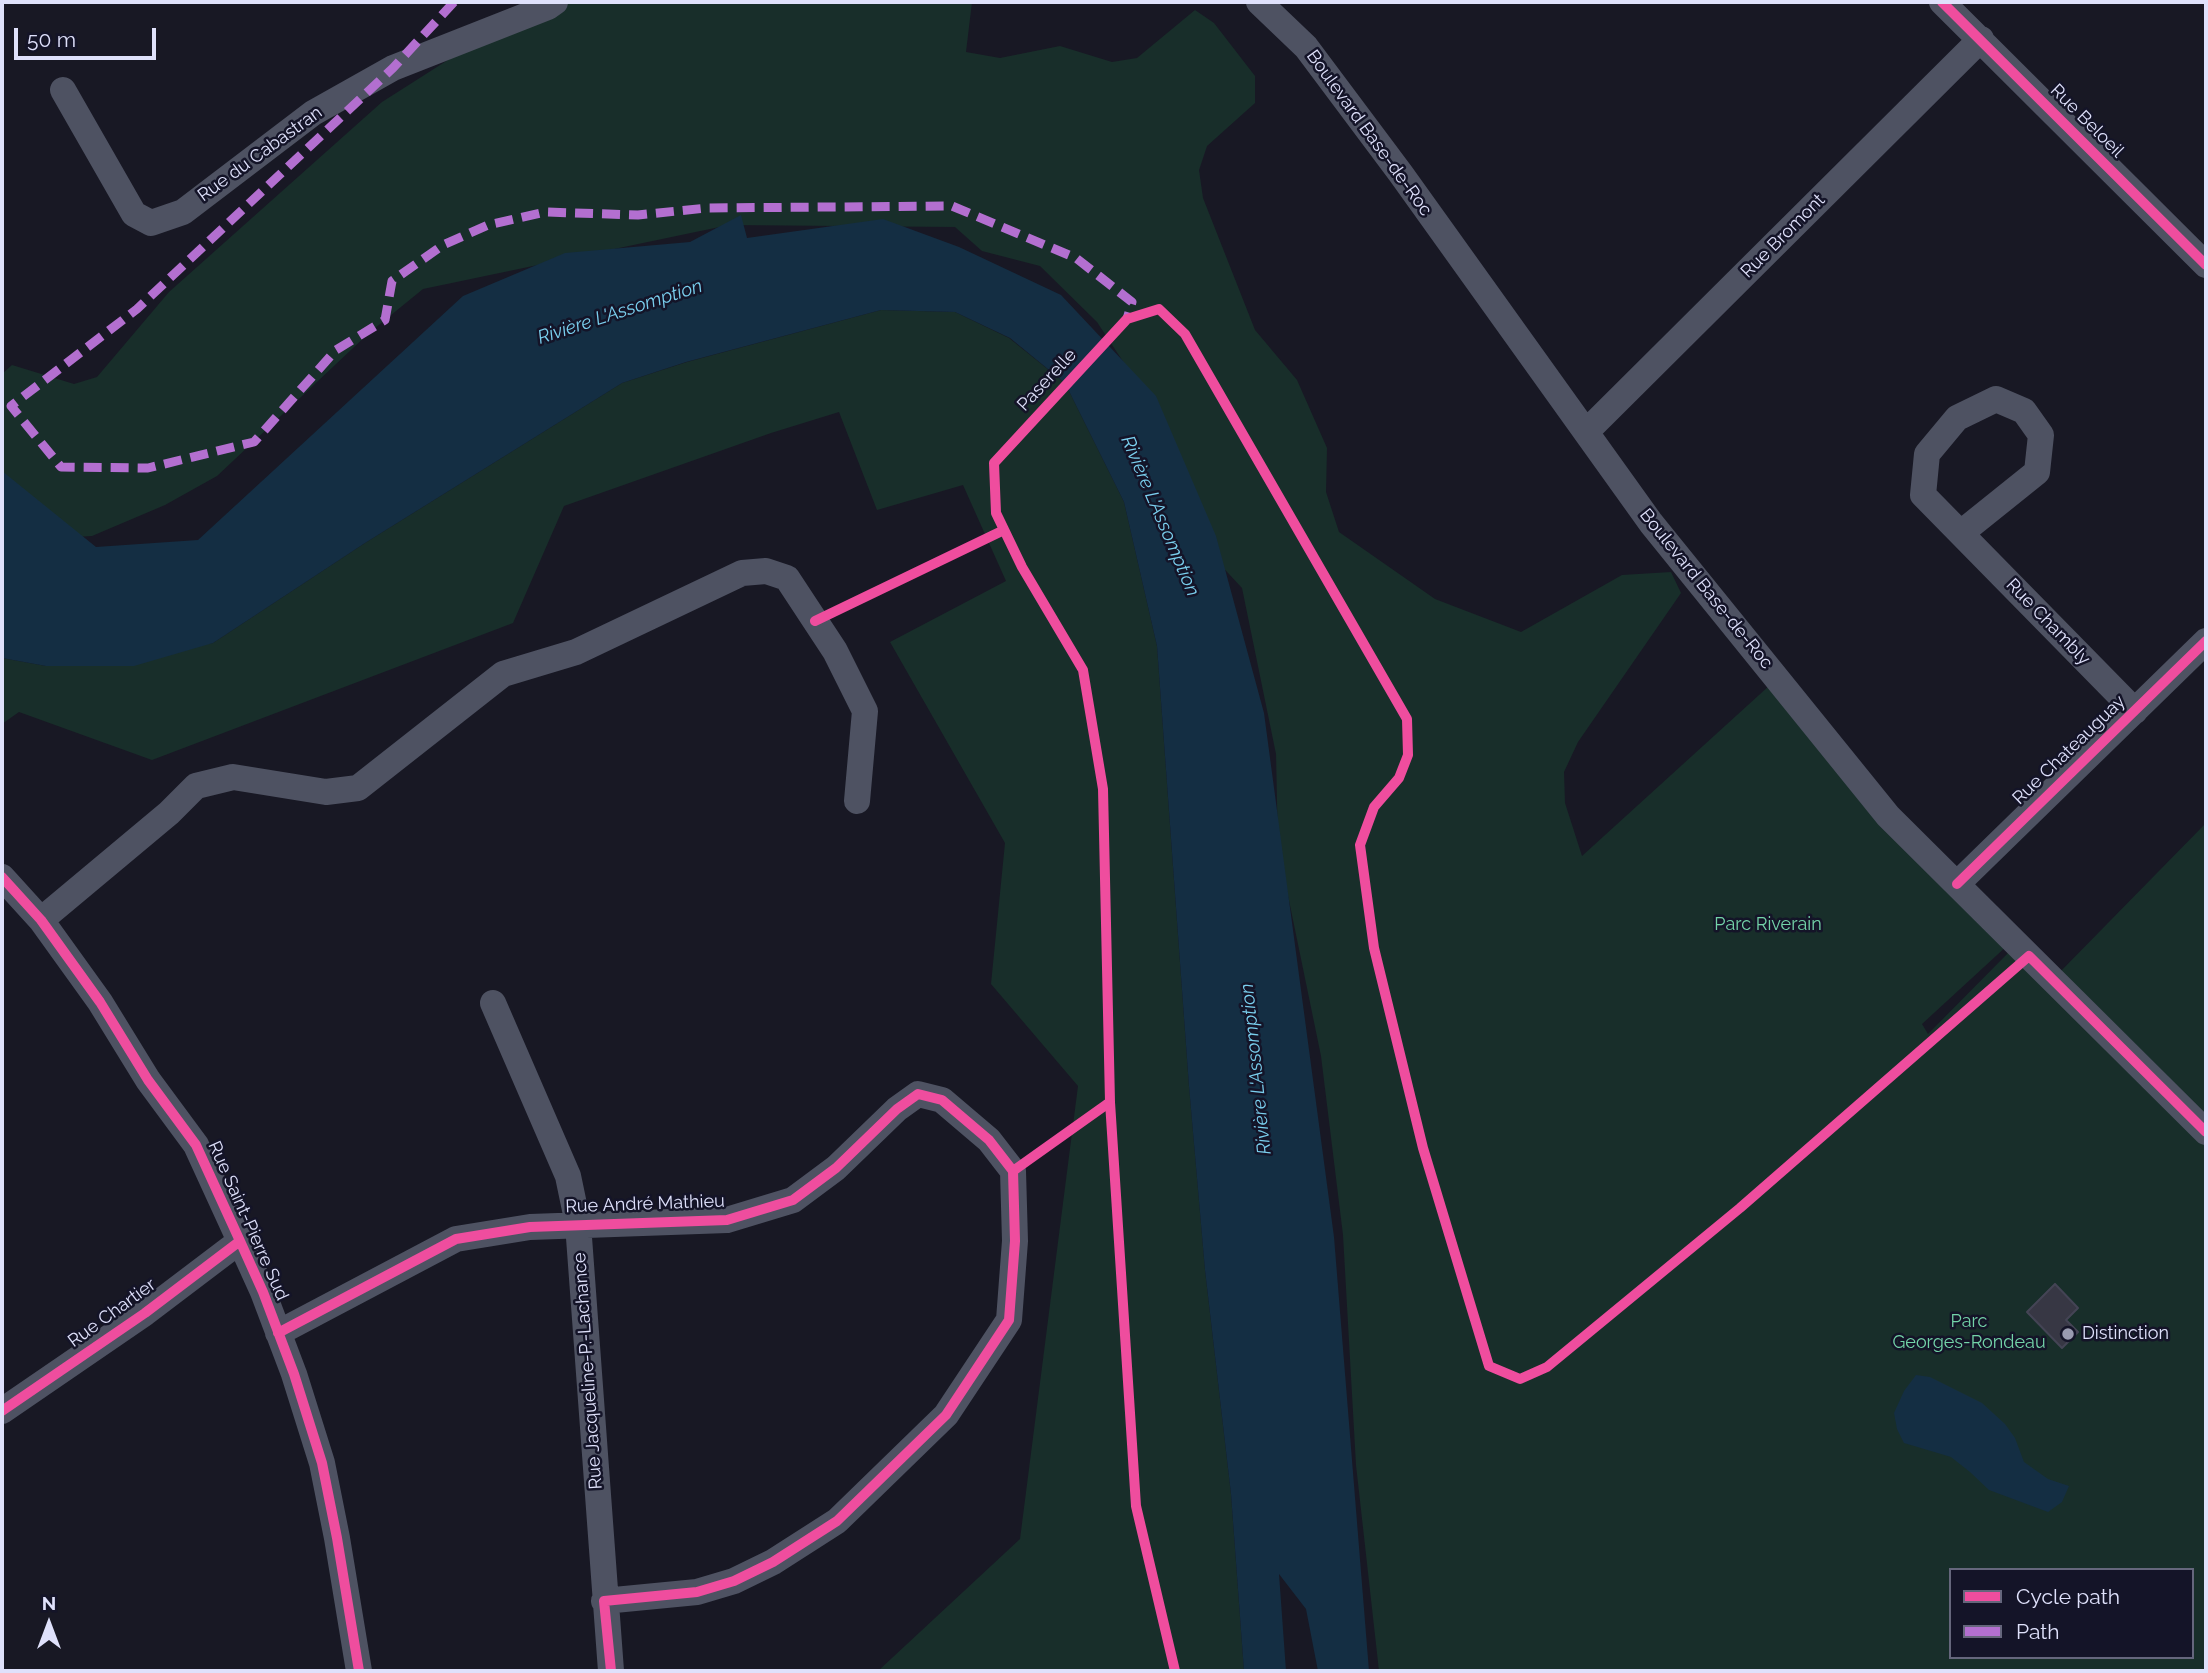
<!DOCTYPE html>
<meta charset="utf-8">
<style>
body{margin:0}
#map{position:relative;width:2208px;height:1673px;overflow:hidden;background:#181824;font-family:Raleway,sans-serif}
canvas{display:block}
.frame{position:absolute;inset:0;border:4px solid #dfe1fb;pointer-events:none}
.legend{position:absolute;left:1949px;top:1568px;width:245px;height:91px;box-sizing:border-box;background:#141428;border:2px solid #65667c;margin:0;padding:9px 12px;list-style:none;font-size:21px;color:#dfe1fb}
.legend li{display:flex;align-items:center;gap:14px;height:35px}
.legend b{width:35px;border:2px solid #65667c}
.north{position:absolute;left:14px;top:1589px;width:70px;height:70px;-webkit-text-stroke:5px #141428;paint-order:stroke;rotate:0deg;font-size:19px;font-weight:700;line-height:28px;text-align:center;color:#dfe1fb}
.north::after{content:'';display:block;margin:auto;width:24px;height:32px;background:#dfe1fb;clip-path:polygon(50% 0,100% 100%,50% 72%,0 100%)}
.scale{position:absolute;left:14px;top:28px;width:142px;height:32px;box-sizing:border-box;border:4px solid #dfe1fb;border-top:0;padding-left:9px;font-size:21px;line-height:24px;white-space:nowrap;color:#dfe1fb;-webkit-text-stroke:5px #141428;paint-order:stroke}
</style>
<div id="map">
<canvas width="2208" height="1673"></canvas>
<div class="frame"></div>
<ul class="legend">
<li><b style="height:9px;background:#ef4d9e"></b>Cycle path</li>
<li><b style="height:9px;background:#b36fd0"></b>Path</li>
</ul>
<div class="north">N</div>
<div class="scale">50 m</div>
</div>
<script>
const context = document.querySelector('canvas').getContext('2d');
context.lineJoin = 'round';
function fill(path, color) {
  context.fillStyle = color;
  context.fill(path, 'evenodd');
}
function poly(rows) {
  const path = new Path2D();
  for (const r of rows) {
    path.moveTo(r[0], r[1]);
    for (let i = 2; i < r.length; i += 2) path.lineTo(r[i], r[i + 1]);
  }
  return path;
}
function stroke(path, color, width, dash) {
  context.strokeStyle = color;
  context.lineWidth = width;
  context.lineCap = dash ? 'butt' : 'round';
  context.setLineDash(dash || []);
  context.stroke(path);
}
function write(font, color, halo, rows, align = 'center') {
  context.font = font + ' Raleway,sans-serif';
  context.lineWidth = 5;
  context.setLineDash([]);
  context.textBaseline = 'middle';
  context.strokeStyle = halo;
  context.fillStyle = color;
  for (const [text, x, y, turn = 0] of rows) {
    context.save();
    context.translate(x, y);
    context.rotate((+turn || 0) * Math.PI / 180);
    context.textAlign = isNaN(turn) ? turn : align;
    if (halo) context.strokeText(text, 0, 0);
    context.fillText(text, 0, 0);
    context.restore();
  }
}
fill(poly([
 [539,2,972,2,966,52,1000,58,1060,46,1112,62,1137,58,1195,10,1214,23,1255,76,1255,103,1207,146,1199,170,1203,198,1255,330,1297,380,1327,448,1326,492,1339,532,1435,599,1521,632,1622,575,1671,572,1681,593,1578,742,1564,772,1565,803,1582,856,1770,685,2009,944,1922,1024,1928,1034,2012,949,2206,1141,2206,1671,1379,1671,1356,1465,1343,1235,1321,1056,1278,847,1276,754,1242,588,1216,560,1163,422,1097,322,1040,266,982,251,955,227,729,225,423,289,369,333,217,476,165,505,92,536,40,539,2,524,2,374,12,365,74,384,97,377,169,292,382,102],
 [1951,1570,2192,1570,2192,1657,1951,1657],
 [881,310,955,312,1009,338,1065,383,1124,502,1157,646,1189,1086,1205,1270,1231,1494,1244,1671,878,1671,1020,1539,1078,1086,991,984,1005,843,890,642,1006,581,963,485,877,510,839,412,771,433,564,506,513,623,152,760,19,712,2,724,2,658,46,666,213,643,365,543,622,383,687,362],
 [2206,823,2206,1123,2058,974]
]), '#182e2a');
fill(poly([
 [741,215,747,238,883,219,959,247,1061,295,1156,396,1216,536,1264,713,1334,1237,1369,1671,1318,1671,1306,1609,1279,1574,1286,1671,1244,1671,1231,1494,1205,1270,1189,1086,1157,646,1124,502,1065,383,1010,338,955,312,881,310,686,362,622,383,365,543,213,643,134,666,46,666,2,658,2,471,96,547,198,540,463,296,565,253,690,242],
 [1916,1375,1930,1377,1982,1403,2005,1424,2015,1438,2024,1462,2048,1479,2069,1486,2062,1502,2048,1512,1989,1490,1970,1472,1951,1457,1904,1443,1897,1429,1894,1413,1904,1391]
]), '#142e43');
const building = poly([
 [2055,1284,2078,1308,2066,1320,2078,1332,2062,1348,2027,1312,2055,1284]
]);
fill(building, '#373744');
stroke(building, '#445', 2);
stroke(poly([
 [1259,2,1306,47,1401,174,1651,523,1888,816,2206,1132],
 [1942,2,2206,265],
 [63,90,134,214,151,223,183,212,313,113,393,68,548,7,555,2],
 [1586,432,1981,39],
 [1961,533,2037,472,2041,435,2024,411,1996,399,1957,418,1927,454,1923,495,2135,711],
 [2,877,41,920,100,1002,148,1080,196,1145,240,1241,263,1292,294,1374,322,1463,337,1538,359,1671],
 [1957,884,2206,641],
 [41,920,169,813,196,786,233,777,326,792,358,788,503,674,576,652,742,573,766,571,787,578,835,651,865,711,857,801],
 [493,1003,568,1176,578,1224,611,1671],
 [278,1333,456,1239,530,1227,727,1220,793,1200,836,1168,897,1109,918,1094,942,1100,989,1140,1013,1171,1015,1241,1009,1320,946,1415,837,1521,773,1562,734,1581,697,1592,604,1601],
 [2,1411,145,1313,240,1241]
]), '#4e5262', 26);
stroke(poly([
 [454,2,393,68,137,309,11,406,61,467,148,468,254,442,336,350,385,320,392,281,443,245,488,225,545,212,638,215,707,208,952,206,1076,258,1132,302,1127,319]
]), '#b36fd0', 9, [18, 9]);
stroke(poly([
 [1942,2,2206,265],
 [815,621,1004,530],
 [2,877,41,920,100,1002,148,1080,196,1145,240,1241,263,1292,294,1374,322,1463,337,1538,359,1671],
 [1957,884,2206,641],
 [1013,1171,1110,1102],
 [278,1333,456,1239,530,1227,727,1220,793,1200,836,1168,897,1109,918,1094,942,1100,989,1140,1013,1171,1015,1241,1009,1320,946,1415,837,1521,773,1562,734,1581,697,1592,604,1601,611,1671],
 [2,1411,145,1313,240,1241],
 [1175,1671,1136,1506,1110,1102,1103,789,1083,670,1022,567,996,513,994,463,1127,319,1159,309,1185,334,1407,719,1408,755,1399,778,1374,807,1360,845,1374,948,1423,1148,1489,1366,1520,1379,1547,1367,1740,1208,2029,956,2206,1132]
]), '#ef4d9e', 10);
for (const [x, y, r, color] of [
 [2068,1334,7,"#999bb0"]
]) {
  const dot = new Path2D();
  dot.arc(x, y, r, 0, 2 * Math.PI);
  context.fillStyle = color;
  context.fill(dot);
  stroke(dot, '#141428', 2.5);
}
write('18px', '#dfe1fb', '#141428', [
 ["Rue Beloeil",2087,121,45],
 ["Boulevard Base-de-Roc",1369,133,54],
 ["Rue du Cabastran",260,154,-36],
 ["Rue Bromont",1783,236,-45],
 ["Paserelle",1047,380,-47],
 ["Boulevard Base-de-Roc",1706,589,51],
 ["Rue Chambly",2048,622,46],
 ["Rue Chateauguay",2069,750,-44],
 ["Rue André Mathieu",645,1204,-2],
 ["Rue Saint-Pierre Sud",248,1221,66],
 ["Rue Chartier",112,1313,-36],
 ["Rue Jacqueline-P.-Lachance",588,1371,-94]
]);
write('18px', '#73d3a8', '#141428', [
 ["Parc Riverain",1768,925],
 ["Parc",1969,1322],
 ["Georges-Rondeau",1969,1343]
]);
write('18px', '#dfe1fb', '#141428', [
 ["Distinction",2082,1334]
], 'left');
write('italic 19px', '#7acfee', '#141428', [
 ["Rivière L'Assomption",620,312,-18],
 ["Rivière L'Assomption",1160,516,67],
 ["Rivière L'Assomption",1256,1069,-96]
]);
</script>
